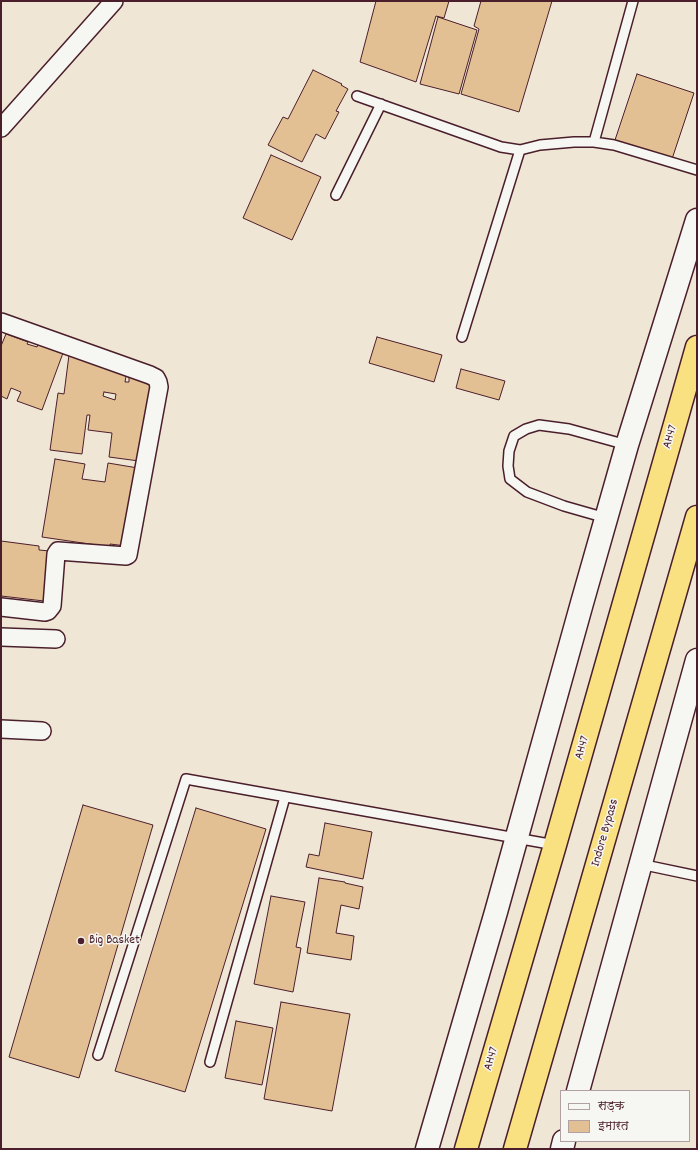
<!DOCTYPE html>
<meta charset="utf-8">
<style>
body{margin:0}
#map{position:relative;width:698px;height:1150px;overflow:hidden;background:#f0e6d6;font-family:Dekko,"Playpen Sans Deva",sans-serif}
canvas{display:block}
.frame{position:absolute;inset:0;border:2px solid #4a1f2b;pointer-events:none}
.legend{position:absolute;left:560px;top:1090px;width:130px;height:52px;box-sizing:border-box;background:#f6f6f2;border:1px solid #b1a0a2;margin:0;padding:5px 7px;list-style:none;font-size:12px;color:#4a1f2b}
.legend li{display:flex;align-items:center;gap:8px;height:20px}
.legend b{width:20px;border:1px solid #b1a0a2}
</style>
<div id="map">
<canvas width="698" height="1150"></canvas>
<div class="frame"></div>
<ul class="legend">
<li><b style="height:5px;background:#f6f6f2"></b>सड़क</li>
<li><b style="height:11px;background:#e3bf94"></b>इमारत</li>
</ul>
</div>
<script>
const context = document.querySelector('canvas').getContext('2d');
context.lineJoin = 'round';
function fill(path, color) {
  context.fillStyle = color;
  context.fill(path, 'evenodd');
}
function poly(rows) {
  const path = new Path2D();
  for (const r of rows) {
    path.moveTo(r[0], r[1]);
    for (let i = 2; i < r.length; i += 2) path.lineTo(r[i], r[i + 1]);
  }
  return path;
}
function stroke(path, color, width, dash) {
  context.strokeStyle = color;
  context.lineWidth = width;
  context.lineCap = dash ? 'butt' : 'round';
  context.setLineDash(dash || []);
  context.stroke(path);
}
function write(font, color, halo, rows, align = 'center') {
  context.font = font + ' Dekko,sans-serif';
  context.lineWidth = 3;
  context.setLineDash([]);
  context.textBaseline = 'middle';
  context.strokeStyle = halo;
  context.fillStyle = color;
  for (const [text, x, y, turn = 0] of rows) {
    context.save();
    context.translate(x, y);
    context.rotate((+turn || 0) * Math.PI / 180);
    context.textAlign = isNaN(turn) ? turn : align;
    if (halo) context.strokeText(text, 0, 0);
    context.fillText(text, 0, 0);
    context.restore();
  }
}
const building = poly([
 [376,1,449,1,444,18,436,16,416,82,360,62,376,1],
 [481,1,552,1,519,112,461,94,479,29,474,26,481,1],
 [438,17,477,30,459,94,420,84,438,17],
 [313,70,342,84,341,85,348,89,336,111,339,112,325,139,316,134,302,162,268,145,283,117,288,119,313,70],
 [637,74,694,93,671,162,614,143,637,74],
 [271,155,321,177,292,240,243,218,271,155],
 [6,334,28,342,27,344,37,347,38,344,63,353,42,410,17,401,21,392,11,388,7,399,1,396,1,346,6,334],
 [377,337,442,355,434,382,369,363,377,337],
 [69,355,91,358,127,371,125,382,129,382,129,375,142,377,142,382,155,383,152,407,147,406,139,461,109,457,112,433,88,430,90,415,87,415,82,454,50,450,58,393,64,394,69,355],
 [104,392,116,394,115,400,103,396,104,392],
 [461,369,505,381,499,400,456,388,461,369],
 [55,459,85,464,82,479,105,482,108,463,138,468,126,546,110,544,110,547,42,537,55,459],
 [1,541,39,546,39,550,50,551,44,601,1,596,1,541],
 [83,805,153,825,79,1078,9,1057,83,805],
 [196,808,266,829,185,1092,115,1071,196,808],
 [325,823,372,832,363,879,306,867,309,854,319,856,325,823],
 [319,878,345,882,345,883,363,887,359,909,341,905,336,933,354,936,351,960,307,953,319,878],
 [271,896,305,902,296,947,301,948,293,992,254,984,271,896],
 [281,1002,350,1014,332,1111,264,1099,281,1002],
 [236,1021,273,1028,262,1085,225,1078,236,1021]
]);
fill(building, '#e3bf94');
stroke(building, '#4a1f2b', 1);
const lane = poly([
 [357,96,501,147,520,150,540,145,574,142,594,142,614,145,697,170],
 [594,142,633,1],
 [336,195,381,104],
 [462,337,520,150],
 [606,518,564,506,527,492,510,479,508,466,509,451,514,436,526,429,539,425,569,429,627,445],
 [640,864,697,876],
 [98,1055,186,779,555,845],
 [210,1062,285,797]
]);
const street = poly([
 [1,128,114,1],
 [1,322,150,375,156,378,158,382,159,387,128,555,126,556,58,551,56,554,52,606,48,611,45,612,1,607],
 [1,637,56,639],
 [1,729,42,731]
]);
const secondary = poly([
 [578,1091,697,660],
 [427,1149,496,912,582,603,627,445,697,220],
 [562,1149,564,1141]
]);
const highway = poly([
 [466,1149,555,845,697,347],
 [515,1149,697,517]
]);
stroke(lane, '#4a1f2b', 12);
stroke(street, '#4a1f2b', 20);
stroke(secondary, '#4a1f2b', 25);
stroke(highway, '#4a1f2b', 25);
stroke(lane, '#f6f6f2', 9);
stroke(street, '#f6f6f2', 17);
stroke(secondary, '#f6f6f2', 22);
stroke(highway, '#f9e181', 22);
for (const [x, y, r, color] of [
 [81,941,4,"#4a1f2b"]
]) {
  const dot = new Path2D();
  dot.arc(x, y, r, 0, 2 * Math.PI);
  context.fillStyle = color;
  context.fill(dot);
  stroke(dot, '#f6f6f2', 1.5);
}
write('13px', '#4a1f2b', '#f6f6f2', [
 ["AH47",671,437,-74],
 ["AH47",583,748,-74],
 ["Indore Bypass",606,833,-74],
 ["AH47",492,1059,-74]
]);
write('13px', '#4a1f2b', '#f6f6f2', [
 ["Big Basket",89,941]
], 'left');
</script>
